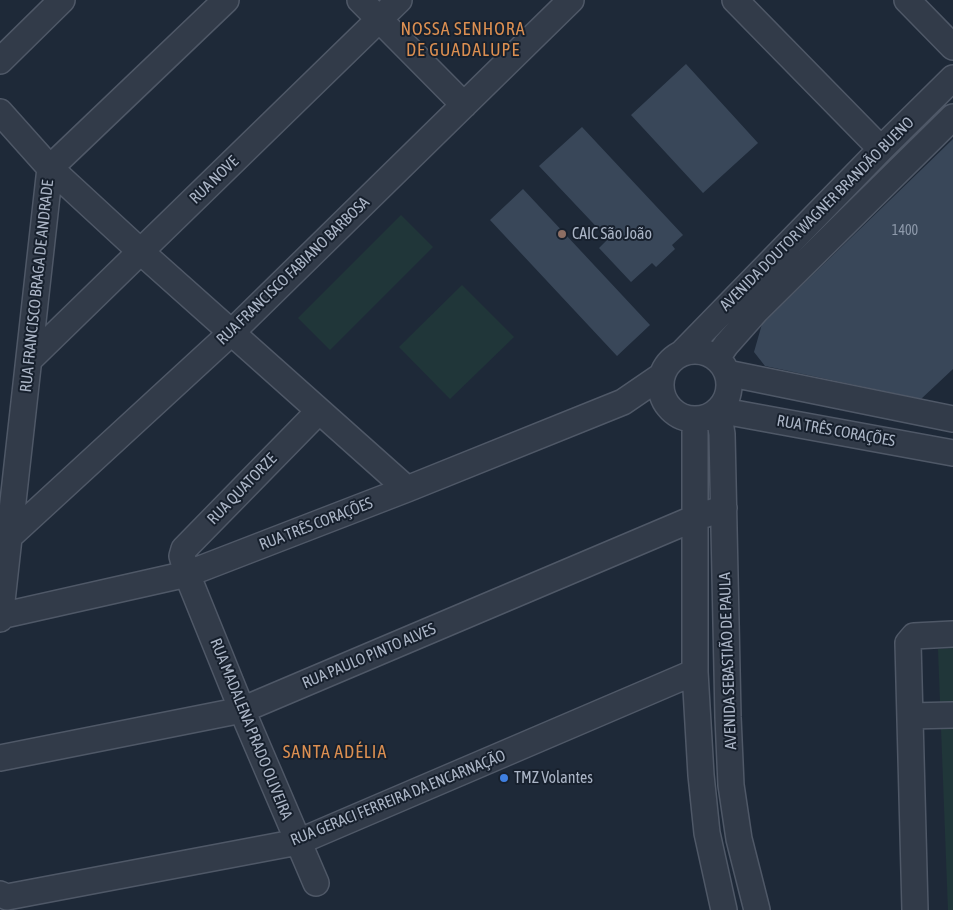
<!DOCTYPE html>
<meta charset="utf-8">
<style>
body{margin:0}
canvas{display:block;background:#1e2938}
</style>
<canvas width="953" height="910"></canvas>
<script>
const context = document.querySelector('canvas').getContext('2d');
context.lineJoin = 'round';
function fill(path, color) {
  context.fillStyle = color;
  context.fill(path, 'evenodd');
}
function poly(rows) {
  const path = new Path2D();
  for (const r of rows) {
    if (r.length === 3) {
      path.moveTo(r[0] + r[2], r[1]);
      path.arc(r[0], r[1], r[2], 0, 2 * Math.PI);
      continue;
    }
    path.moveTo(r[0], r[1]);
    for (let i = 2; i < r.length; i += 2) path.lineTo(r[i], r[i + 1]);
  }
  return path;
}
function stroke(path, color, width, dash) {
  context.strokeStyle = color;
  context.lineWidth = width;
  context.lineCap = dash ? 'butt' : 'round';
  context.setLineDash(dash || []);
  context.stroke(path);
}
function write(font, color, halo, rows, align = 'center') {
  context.font = font + ' "Asap Condensed",sans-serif';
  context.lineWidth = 4;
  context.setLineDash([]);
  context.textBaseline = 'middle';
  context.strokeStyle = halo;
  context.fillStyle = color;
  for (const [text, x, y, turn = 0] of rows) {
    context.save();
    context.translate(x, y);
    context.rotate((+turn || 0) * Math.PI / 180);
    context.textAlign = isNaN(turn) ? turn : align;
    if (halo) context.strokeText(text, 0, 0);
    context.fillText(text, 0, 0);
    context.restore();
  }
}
fill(poly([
 [401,215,433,247,330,350,298,318],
 [462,285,514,337,450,399,399,347],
 [953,648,953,910,948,910,938,649]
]), '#203639');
fill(poly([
 [686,64,758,143,703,193,631,115],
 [582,127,683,235,672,245,675,249,656,267,652,263,631,282,599,248,608,239,539,166],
 [953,139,953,369,921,399,765,366,754,352,762,324],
 [523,189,650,325,617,356,490,220]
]), '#394759');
const minor = poly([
 [360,0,464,105],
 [735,0,881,149],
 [907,0,953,47],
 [0,61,62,0],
 [0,112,50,168,140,251,407,489],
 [695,385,34],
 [683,352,881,149,953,78],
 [717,358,726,345,757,310,953,117],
 [29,360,399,0],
 [727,373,953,419],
 [718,410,722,434,728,717,731,785,739,839,757,910],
 [718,410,953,453],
 [695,419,695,672,701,775,707,833,724,910],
 [10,536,232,332,571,0],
 [0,616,187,574,407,489,623,402,661,376],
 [0,619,50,168,226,0],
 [910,716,953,715],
 [0,758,242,710,695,518,724,508],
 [316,883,242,710,187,574,182,556,184,549,319,411],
 [0,894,7,897,298,842,695,672],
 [915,910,908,643,914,636,953,634]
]);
stroke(minor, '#4f5867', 28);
stroke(minor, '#323b49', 25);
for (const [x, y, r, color] of [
 [562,234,5,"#8d6e63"],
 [504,778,5,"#3f7fe0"]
]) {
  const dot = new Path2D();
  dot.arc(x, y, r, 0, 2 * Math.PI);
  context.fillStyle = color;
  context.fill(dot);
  stroke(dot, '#17202d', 2);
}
write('14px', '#8e9aab', null, [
 ["1400",905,231]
]);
write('16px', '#abb5c6', '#17202d', [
 ["RUA NOVE",214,180,-44],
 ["AVENIDA DOUTOR WAGNER BRANDÃO BUENO",817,214,-45],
 ["RUA FRANCISCO FABIANO BARBOSA",293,271,-44],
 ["RUA FRANCISCO BRAGA DE ANDRADE",37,286,-84],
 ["RUA TRÊS CORAÇÕES",836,431,10],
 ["RUA QUATORZE",242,489,-46],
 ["RUA TRÊS CORAÇÕES",316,524,-21],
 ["RUA PAULO PINTO ALVES",369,656,-23],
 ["AVENIDA SEBASTIÃO DE PAULA",728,661,-92],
 ["RUA MADALENA PRADO OLIVEIRA",251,729,68],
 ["RUA GERACI FERREIRA DA ENCARNAÇÃO",398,798,-22]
]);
write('16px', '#abb5c6', '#17202d', [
 ["CAIC São João",572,234],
 ["TMZ Volantes",514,778]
], 'left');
context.letterSpacing = '1px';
write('18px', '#dc8f51', '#17202d', [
 ["NOSSA SENHORA",463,29],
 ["DE GUADALUPE",463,50],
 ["SANTA ADÉLIA",335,752]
]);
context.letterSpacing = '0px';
</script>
